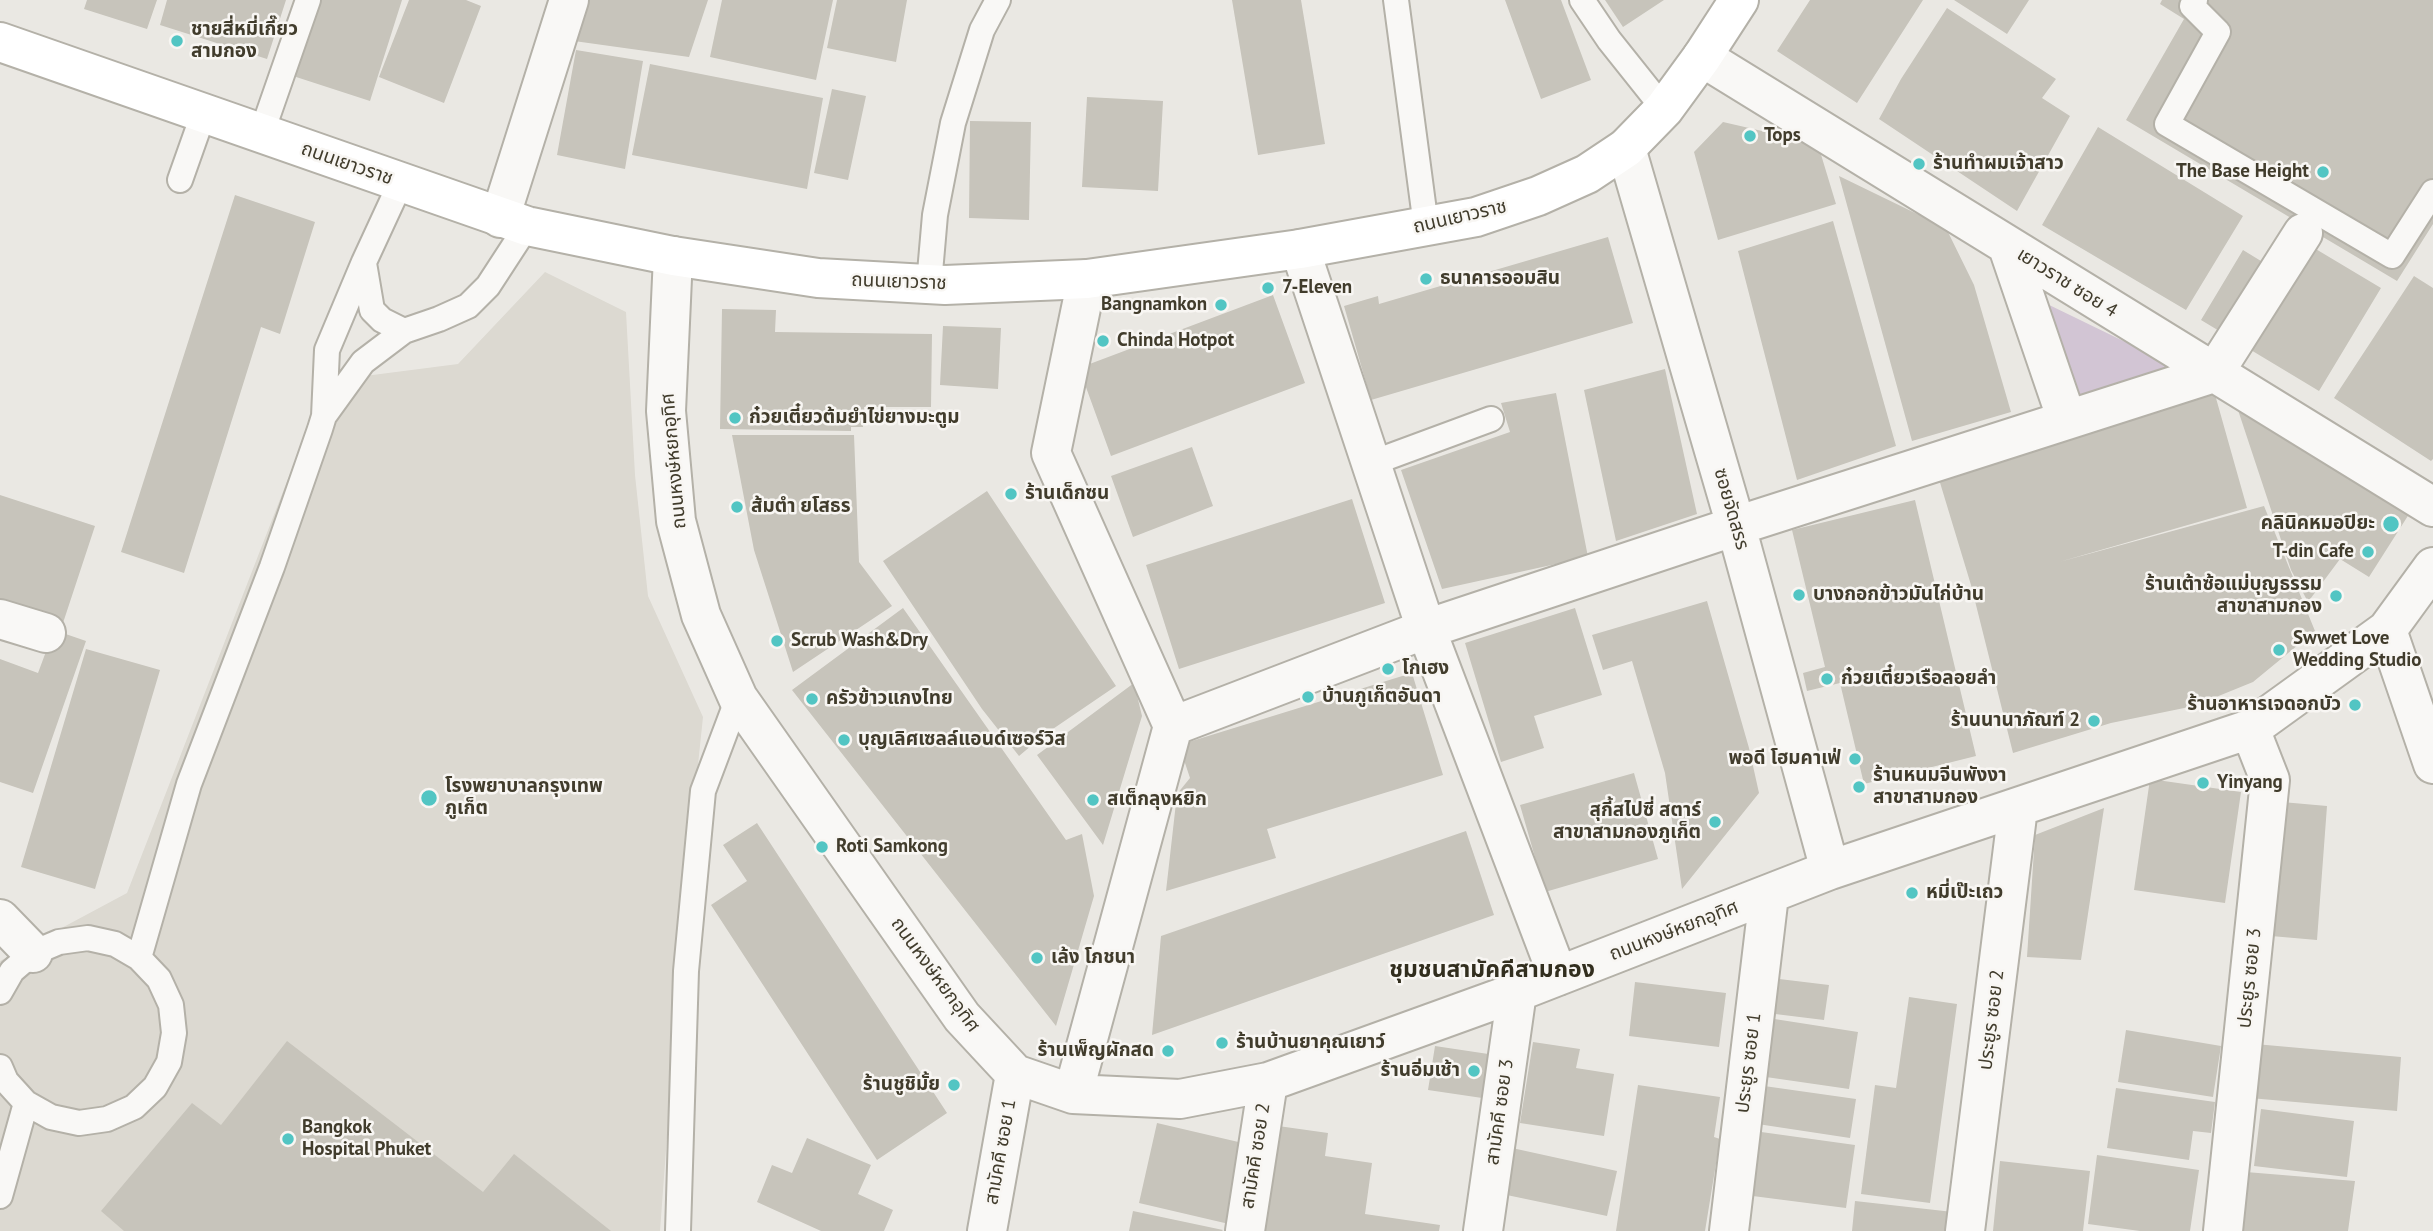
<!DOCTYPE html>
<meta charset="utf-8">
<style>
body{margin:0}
canvas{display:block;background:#eae8e3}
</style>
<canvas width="2433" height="1231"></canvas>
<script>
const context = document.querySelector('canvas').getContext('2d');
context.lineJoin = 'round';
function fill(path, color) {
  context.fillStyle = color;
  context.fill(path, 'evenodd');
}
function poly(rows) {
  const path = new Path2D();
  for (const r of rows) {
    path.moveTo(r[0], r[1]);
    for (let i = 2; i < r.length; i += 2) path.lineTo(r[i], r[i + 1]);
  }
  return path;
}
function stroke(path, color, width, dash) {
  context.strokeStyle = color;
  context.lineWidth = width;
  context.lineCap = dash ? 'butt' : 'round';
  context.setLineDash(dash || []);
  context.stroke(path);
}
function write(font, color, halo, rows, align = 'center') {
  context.font = font + ' "PT Sans","Noto Sans Thai",sans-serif';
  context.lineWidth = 5;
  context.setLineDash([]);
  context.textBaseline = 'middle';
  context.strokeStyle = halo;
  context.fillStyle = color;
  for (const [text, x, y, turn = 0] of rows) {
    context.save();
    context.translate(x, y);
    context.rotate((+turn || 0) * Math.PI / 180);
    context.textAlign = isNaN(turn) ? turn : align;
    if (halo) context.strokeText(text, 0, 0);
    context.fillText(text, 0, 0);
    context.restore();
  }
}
fill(poly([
 [545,272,626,312,635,475,648,596,703,717,686,879,660,1231,0,1231,0,961,127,893,326,381,458,364]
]), '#dcd9d1');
fill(poly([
 [2041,301,2183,370,2072,399]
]), '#d2c5d4');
fill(poly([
 [87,0,157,0,147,29,84,9],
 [167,0,286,0,267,59,160,25],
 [313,0,402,0,370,101,290,75],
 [409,0,466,0,481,6,444,103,379,77],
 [587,0,708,0,689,57,574,41],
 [722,0,833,0,816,80,710,57],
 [837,0,907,0,896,62,827,48],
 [1232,0,1301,0,1325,144,1258,155],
 [1505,0,1561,0,1591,80,1541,99],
 [1605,0,1664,0,1623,27],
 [1810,0,1923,0,1857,103,1777,51],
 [1954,0,2029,0,2007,34],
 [2162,0,2433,0,2433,224,2397,281,2126,120,2184,19,2160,4],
 [1947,8,2056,79,2042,98,2070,116,2017,211,1879,119,1901,79],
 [576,50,643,61,625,169,557,155],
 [650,64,823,98,807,189,632,155],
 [832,89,866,96,848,180,814,173],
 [1087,97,1163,101,1158,191,1082,187],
 [970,121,1031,122,1029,220,969,218],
 [1723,122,1775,134,1819,148,1836,204,1718,240,1694,152],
 [2098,127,2243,216,2186,310,2042,225],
 [1839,176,1946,228,1974,285,2011,412,1912,441],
 [235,195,315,222,280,334,261,327,184,573,121,552],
 [1833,221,1896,446,1797,480,1738,251],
 [2294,236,2381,288,2319,391,2201,320,2243,250,2274,269],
 [1608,237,1633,323,1371,400,1344,306,1378,296,1379,304],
 [2414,276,2433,288,2433,459,2431,461,2334,398],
 [1273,295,1305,383,1111,456,1079,368],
 [722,309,776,310,775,332,932,334,931,407,864,407,863,427,851,427,851,431,720,429],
 [943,326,1001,328,998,389,940,385],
 [1665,369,1697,514,1616,541,1584,390],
 [2214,391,2247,508,2059,562,2264,506,2315,631,2253,682,2194,706,2111,723,2013,753,1971,585,1938,476],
 [1556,393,1588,557,1442,589,1401,470,1510,432,1501,403],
 [2235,401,2411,511,2369,577,2340,559,2308,602,2291,570],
 [732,435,854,435,859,562,892,606,793,672,754,550],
 [1192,447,1213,506,1133,537,1111,476],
 [987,491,1116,686,1044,735,1019,756,982,709,883,561],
 [0,495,95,526,62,626,0,606],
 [1352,499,1385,603,1179,669,1146,565],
 [1915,500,1976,756,1864,784,1840,683,1807,691,1803,673,1825,667,1792,530],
 [1707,601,1749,748,1759,793,1682,889,1665,773,1632,661,1603,670,1592,635],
 [903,608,1066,840,1082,834,1094,896,1056,1026,792,690],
 [1575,608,1602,695,1534,716,1544,748,1501,762,1465,643],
 [54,630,86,641,33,793,0,782,0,659,38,673],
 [86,649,160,670,95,889,21,867],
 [1412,673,1443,775,1267,829,1276,858,1166,891,1177,794,1190,778,1179,745],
 [1134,683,1142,716,1103,845,1037,755],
 [1634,773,1658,859,1545,892,1520,805],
 [2150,779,2241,792,2225,903,2134,890],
 [2282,802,2327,806,2317,940,2271,936],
 [2104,808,2081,960,2027,957,2035,835],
 [757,823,947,1113,877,1160,711,905,747,881,723,845],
 [1466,831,1494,915,1152,1035,1161,936],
 [1771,978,1829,985,1824,1020,1767,1013],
 [1635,982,1726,993,1719,1047,1629,1036],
 [1909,997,1957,1004,1930,1203,1861,1194,1875,1085,1896,1088],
 [1768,1018,1858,1032,1849,1089,1759,1076],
 [2126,1030,2221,1046,2213,1097,2118,1082],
 [287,1041,483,1192,514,1154,611,1231,124,1231,101,1211,192,1103,221,1125],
 [1533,1042,1580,1049,1576,1068,1614,1074,1604,1136,1520,1123],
 [2255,1044,2401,1057,2397,1111,2250,1098],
 [1435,1046,1495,1055,1489,1099,1428,1090],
 [1638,1085,1720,1097,1714,1137,1720,1139,1705,1231,1616,1231],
 [1757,1085,1856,1099,1850,1138,1751,1123],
 [2116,1088,2215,1102,2211,1133,2193,1131,2189,1160,2107,1148],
 [2261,1109,2354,1121,2347,1177,2254,1166],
 [1157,1123,1247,1144,1229,1224,1139,1203],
 [1271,1125,1328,1133,1325,1156,1372,1163,1365,1214,1440,1225,1439,1231,1256,1231],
 [1754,1131,1855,1145,1846,1208,1745,1195],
 [807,1138,871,1165,858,1194,893,1210,884,1231,821,1231,757,1202,772,1165,792,1173],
 [1512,1148,1617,1171,1607,1216,1502,1194],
 [2097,1155,2199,1170,2190,1231,2140,1231,2088,1224],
 [2000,1161,2090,1171,2083,1231,1993,1231],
 [2246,1172,2355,1181,2348,1231,2239,1231],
 [1855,1201,1953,1212,1951,1231,1852,1231],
 [1133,1211,1223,1230,1222,1231,1129,1231]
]), '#c7c4bb');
const service = poly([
 [1396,0,1426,226],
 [1582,0,1609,40,1664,109],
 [2195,0,2192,6,2218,32,2167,124,2392,256,2433,192],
 [261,135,308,0],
 [180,180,203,115],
 [364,263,372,310,382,320,404,331],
 [929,284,935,215,953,123,982,30,998,0],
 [324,416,363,362,404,331,439,319,468,306,488,286,527,226],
 [1372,463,1491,419],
 [139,958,189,784,272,567,320,429,324,416,327,350,364,262,401,182],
 [0,992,12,971,33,953,59,942,88,938,115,944,139,958,159,979,171,1005,174,1033,169,1062,155,1087,134,1107,107,1119,79,1123,51,1117,26,1103,6,1081,0,1067],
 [0,1196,26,1103],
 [678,1231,686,971,703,791,738,698]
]);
const minor = poly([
 [1702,57,2433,507],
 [1626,148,1736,526,1830,870],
 [500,218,569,0],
 [2008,247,2067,420],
 [1300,249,1426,629,1558,976],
 [673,256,666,411,676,521,701,615,738,698,962,1017,1015,1074,1073,1094,1180,1099,1268,1082,1517,992,1830,870,2250,729,2387,630,2433,567],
 [0,619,46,633],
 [2387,630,2433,764],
 [1173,726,1426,629,1736,526,2214,373,2303,233],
 [0,919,33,953],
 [1073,1094,1173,726,1051,453,1087,279],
 [987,1231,1015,1074],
 [1245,1231,1268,1082],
 [1483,1231,1517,992],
 [1729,1231,1769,895],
 [1965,1231,2018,808],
 [2223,1231,2270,780,2250,729]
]);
const secondary = poly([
 [0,42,527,226,673,256,818,278,945,285,1087,279,1300,249,1476,217,1538,196,1587,174,1626,148,1664,109,1702,57,1739,0]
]);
stroke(service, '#b4b1a8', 28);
stroke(minor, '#b4b1a8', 42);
stroke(secondary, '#b4b1a8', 42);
stroke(service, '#f9f8f6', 24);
stroke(minor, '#f9f8f6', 38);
stroke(secondary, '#fff', 38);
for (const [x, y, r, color] of [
 [177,41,7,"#52c5c3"],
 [1750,136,7,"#52c5c3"],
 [1919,164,7,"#52c5c3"],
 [2323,172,7,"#52c5c3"],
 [1426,279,7,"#52c5c3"],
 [1268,288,7,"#52c5c3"],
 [1221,305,7,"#52c5c3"],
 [1103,341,7,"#52c5c3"],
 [735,418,7,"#52c5c3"],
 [1011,494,7,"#52c5c3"],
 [737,507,7,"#52c5c3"],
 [2391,524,9,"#52c5c3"],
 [2368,552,7,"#52c5c3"],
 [1799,595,7,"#52c5c3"],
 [2336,596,7,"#52c5c3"],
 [777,641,7,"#52c5c3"],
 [2279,650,7,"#52c5c3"],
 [1388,669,7,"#52c5c3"],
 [1827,679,7,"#52c5c3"],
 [1308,697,7,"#52c5c3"],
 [812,699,7,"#52c5c3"],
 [2355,705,7,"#52c5c3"],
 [2094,721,7,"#52c5c3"],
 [844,740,7,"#52c5c3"],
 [1855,759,7,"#52c5c3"],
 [2203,783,7,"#52c5c3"],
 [1859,787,7,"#52c5c3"],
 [429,798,9,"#52c5c3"],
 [1093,800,7,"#52c5c3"],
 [1715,822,7,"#52c5c3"],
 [822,847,7,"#52c5c3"],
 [1912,893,7,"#52c5c3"],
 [1037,958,7,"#52c5c3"],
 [1222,1043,7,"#52c5c3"],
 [1168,1051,7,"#52c5c3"],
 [1474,1071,7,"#52c5c3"],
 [954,1085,7,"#52c5c3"],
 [288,1139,7,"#52c5c3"]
]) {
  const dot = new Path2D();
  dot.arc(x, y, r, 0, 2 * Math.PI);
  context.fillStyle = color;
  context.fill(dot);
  stroke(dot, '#f8f6f3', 2.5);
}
write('bold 19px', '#413c2c', '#f8f6f3', [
 ["ชายสี่หมี่เกี๊ยว",191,30],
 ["สามกอง",191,52],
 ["Tops",1764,136],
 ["ร้านทำผมเจ้าสาว",1933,164],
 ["The Base Height",2309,172,"right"],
 ["ธนาคารออมสิน",1440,279],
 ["7-Eleven",1282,288],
 ["Bangnamkon",1207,305,"right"],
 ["Chinda Hotpot",1117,341],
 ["ก๋วยเตี๋ยวต้มยำไข่ยางมะตูม",749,418],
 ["ร้านเด็กซน",1025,494],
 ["ส้มตำ ยโสธร",751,507],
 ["คลินิคหมอปิยะ",2375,524,"right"],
 ["T-din Cafe",2354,552,"right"],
 ["ร้านเต้าซ้อแม่บุญธรรม",2322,585,"right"],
 ["สาขาสามกอง",2322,607,"right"],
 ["บางกอกข้าวมันไก่บ้าน",1813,595],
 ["Swwet Love",2293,639],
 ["Wedding Studio",2293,661],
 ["Scrub Wash&Dry",791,641],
 ["โกเฮง",1402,669],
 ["ก๋วยเตี๋ยวเรือลอยลำ",1841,679],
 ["บ้านภูเก็ตอันดา",1322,697],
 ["ครัวข้าวแกงไทย",826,699],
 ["ร้านอาหารเจดอกบัว",2341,705,"right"],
 ["ร้านนานาภัณฑ์ 2",2080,721,"right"],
 ["บุญเลิศเซลล์แอนด์เซอร์วิส",858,740],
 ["พอดี โฮมคาเฟ่",1841,759,"right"],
 ["ร้านหนมจีนพังงา",1873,776],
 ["สาขาสามกอง",1873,798],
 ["Yinyang",2217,783],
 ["โรงพยาบาลกรุงเทพ",445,787],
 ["ภูเก็ต",445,809],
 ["สเต็กลุงหยิก",1107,800],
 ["สุกี้สไปซี่ สตาร์",1701,811,"right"],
 ["สาขาสามกองภูเก็ต",1701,833,"right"],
 ["Roti Samkong",836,847],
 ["หมี่เป๊ะเถว",1926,893],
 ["เล้ง โภชนา",1051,958],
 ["ร้านบ้านยาคุณเยาว์",1236,1043],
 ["ร้านเพ็ญผักสด",1154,1051,"right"],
 ["ร้านอิ่มเช้า",1460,1071,"right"],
 ["ร้านชูชิมั้ย",940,1085,"right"],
 ["Bangkok",302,1128],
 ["Hospital Phuket",302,1150]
], 'left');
write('19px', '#413c2c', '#f8f6f3', [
 ["ถนนเยาวราช",347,164,19],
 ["ถนนเยาวราช",1460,217,-13],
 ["ถนนเยาวราช",899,282,2],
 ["เยาวราช ซอย 4",2067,283,32],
 ["ถนนหงษ์หยกอุทิศ",674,461,-95],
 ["ซอยจัดสรร",1731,509,74],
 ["ถนนหงษ์หยกอุทิศ",1674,931,-21],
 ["ถนนหงษ์หยกอุทิศ",935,975,54],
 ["ประยูร ซอย 3",2250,978,-84],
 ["ประยูร ซอย 2",1992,1020,-83],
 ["ประยูร ซอย 1",1749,1063,-83],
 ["สามัคคี ซอย 3",1500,1112,-82],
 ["สามัคคี ซอย 1",1001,1152,-80],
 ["สามัคคี ซอย 2",1256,1156,-81]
]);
write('bold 23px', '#322e1e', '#f8f6f3', [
 ["ชุมชนสามัคคีสามกอง",1492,970]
]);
</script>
